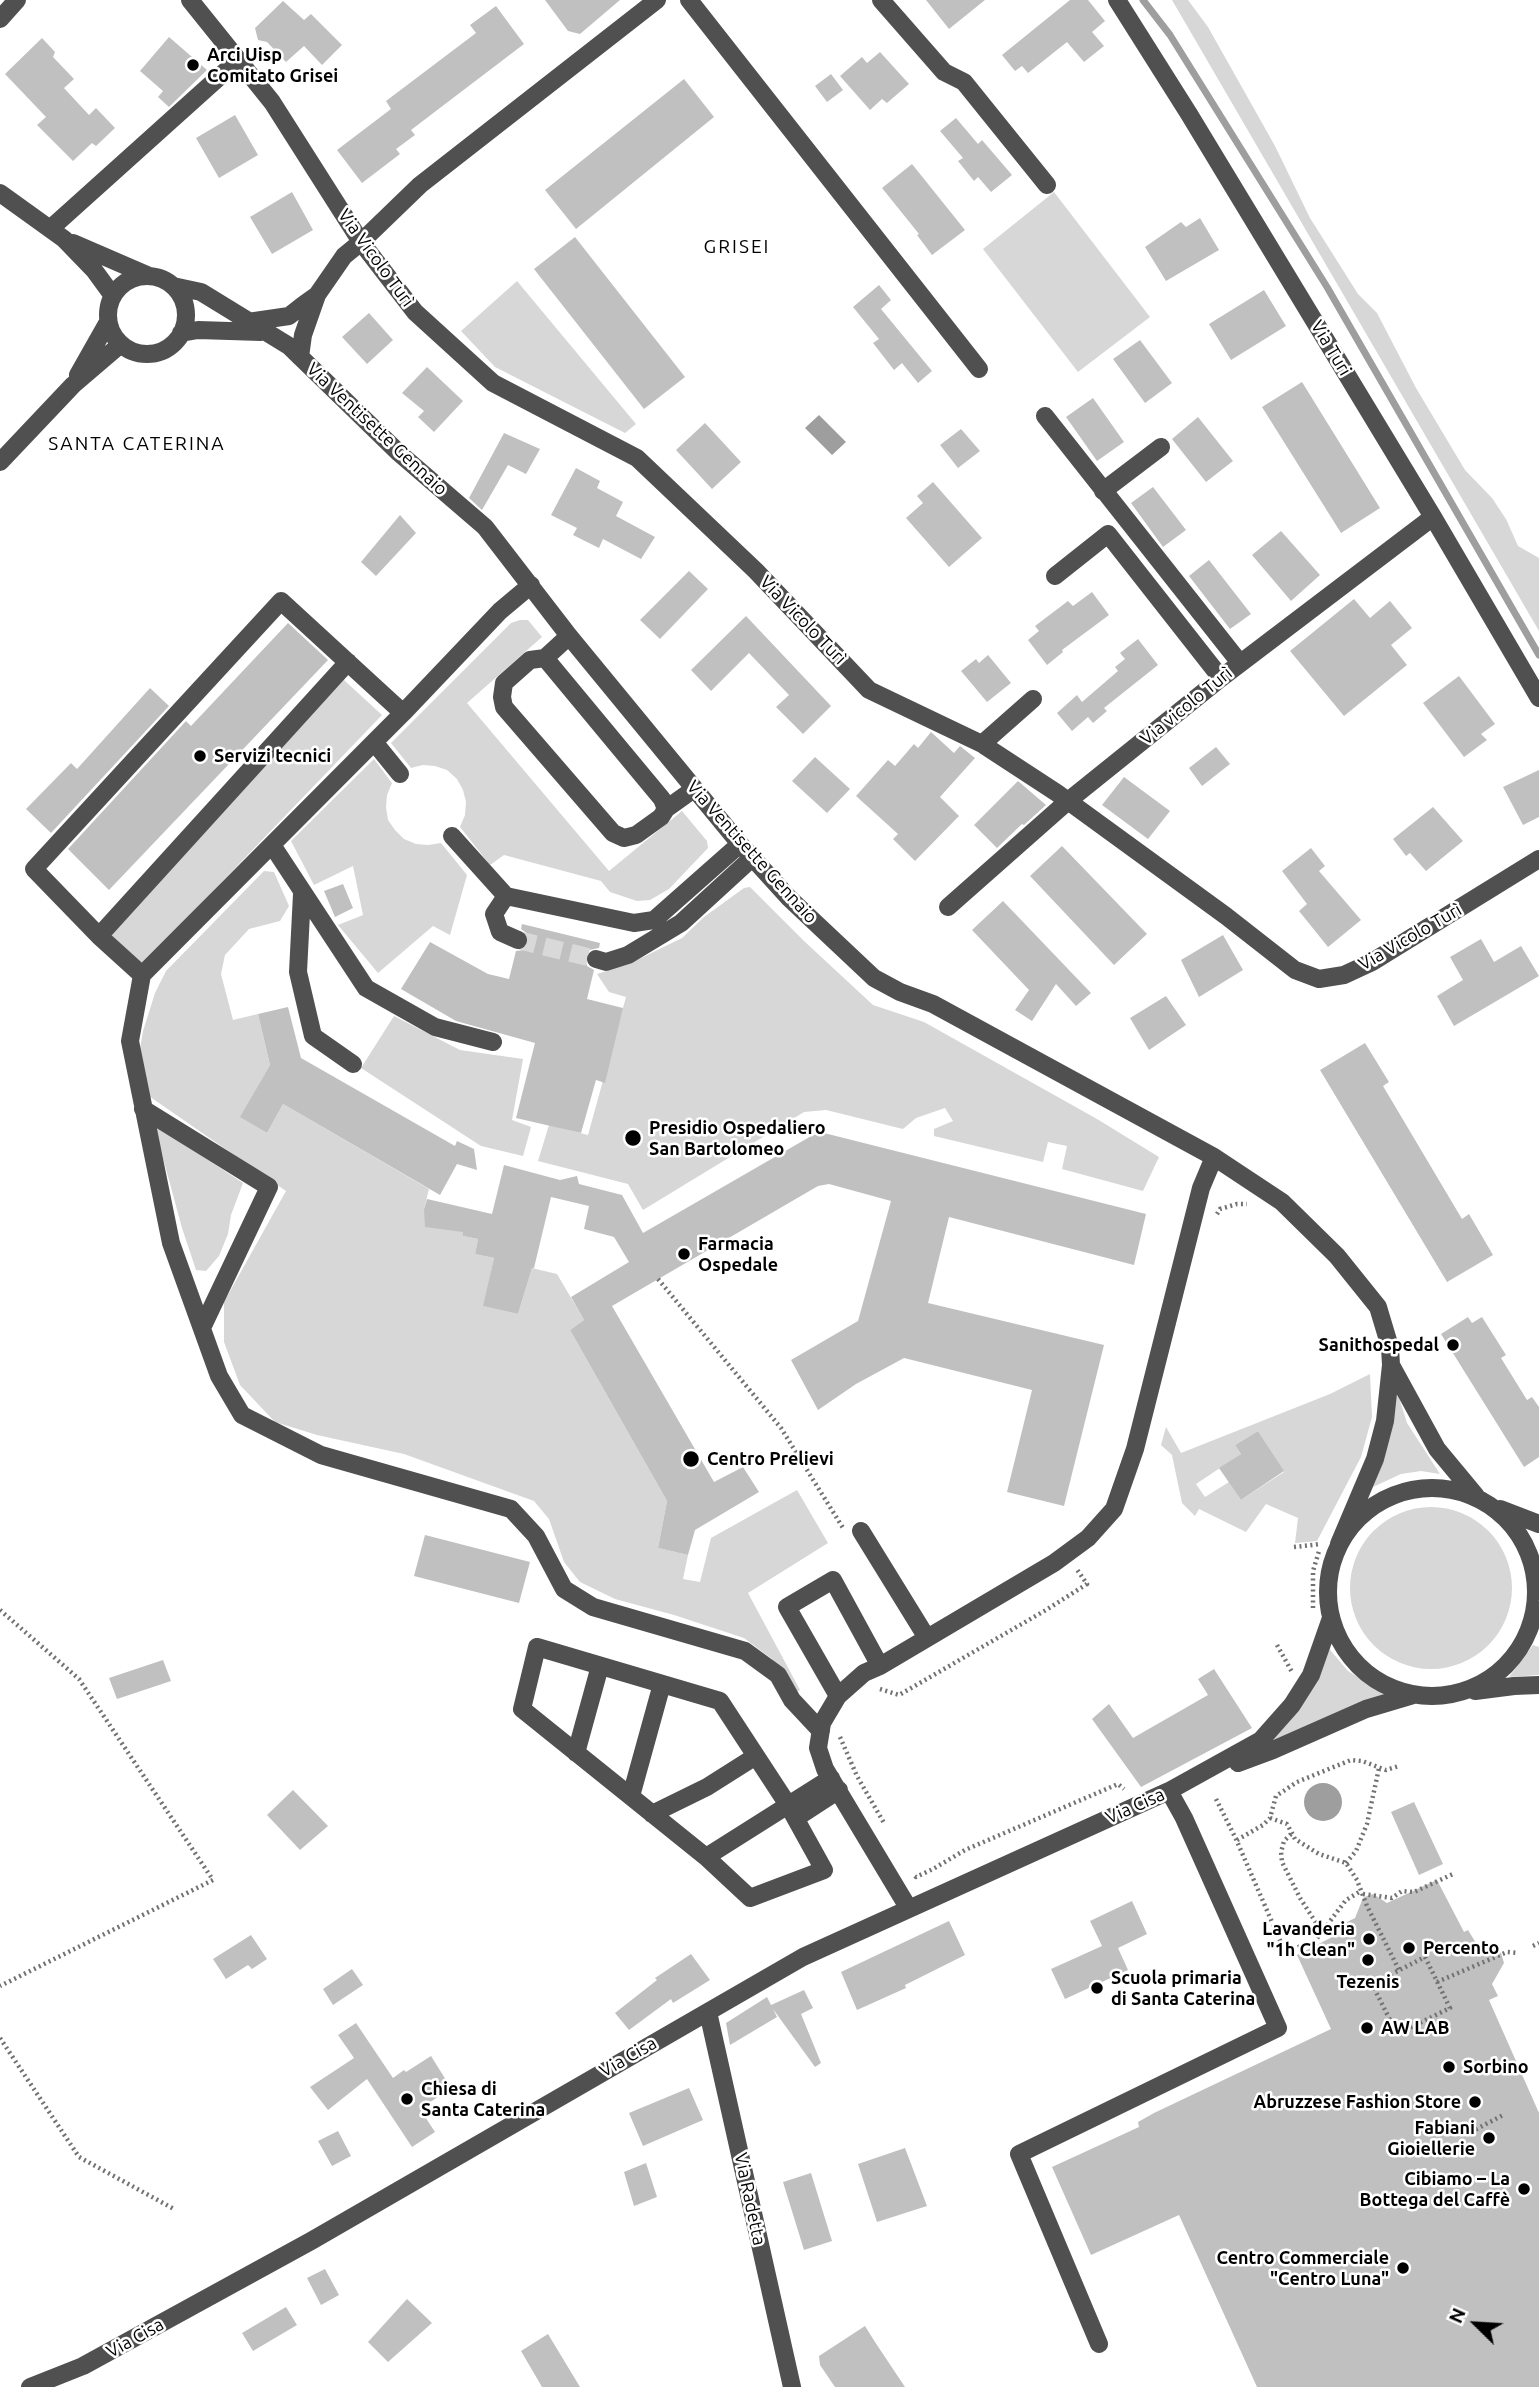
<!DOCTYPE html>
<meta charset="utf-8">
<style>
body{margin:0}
#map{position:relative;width:1539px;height:2387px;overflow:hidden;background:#fff;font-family:Ubuntu,sans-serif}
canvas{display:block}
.north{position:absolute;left:1441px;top:2289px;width:70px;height:70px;-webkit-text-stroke:5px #fff;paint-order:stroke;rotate:294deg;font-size:19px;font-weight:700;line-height:28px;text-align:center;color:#000}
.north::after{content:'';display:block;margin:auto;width:24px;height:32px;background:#000;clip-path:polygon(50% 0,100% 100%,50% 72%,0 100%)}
</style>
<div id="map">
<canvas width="1539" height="2387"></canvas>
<div class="north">N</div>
</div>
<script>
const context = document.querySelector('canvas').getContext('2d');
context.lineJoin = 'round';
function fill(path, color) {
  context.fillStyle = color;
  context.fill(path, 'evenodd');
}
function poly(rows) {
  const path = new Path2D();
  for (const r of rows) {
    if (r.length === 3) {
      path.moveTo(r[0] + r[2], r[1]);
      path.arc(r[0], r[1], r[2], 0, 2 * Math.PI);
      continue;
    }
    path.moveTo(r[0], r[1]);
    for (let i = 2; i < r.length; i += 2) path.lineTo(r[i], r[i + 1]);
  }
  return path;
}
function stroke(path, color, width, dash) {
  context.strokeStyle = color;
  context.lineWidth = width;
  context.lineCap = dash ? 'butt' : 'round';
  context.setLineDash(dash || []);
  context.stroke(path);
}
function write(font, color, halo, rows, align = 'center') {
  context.font = font + ' Ubuntu,sans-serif';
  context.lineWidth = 5;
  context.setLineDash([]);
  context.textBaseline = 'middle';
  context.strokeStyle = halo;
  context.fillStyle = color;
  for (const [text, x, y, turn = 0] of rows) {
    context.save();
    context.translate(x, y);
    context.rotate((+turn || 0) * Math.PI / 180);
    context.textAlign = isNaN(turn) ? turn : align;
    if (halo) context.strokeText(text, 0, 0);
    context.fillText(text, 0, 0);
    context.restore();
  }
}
fill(poly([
 [1172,0,1188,0,1208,27,1275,146,1310,218,1358,294,1377,313,1416,388,1465,470,1492,498,1506,519,1518,546,1539,558,1539,631],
 [1054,192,1150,317,1078,372,983,249],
 [517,281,636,424,625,433,495,367,461,331],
 [520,620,528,620,542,637,467,703,609,871,682,811,707,841,708,848,669,889,650,900,637,901,610,892,601,881,504,855,490,865,460,827,465,815,466,802,463,790,457,779,447,770,435,766,423,765,411,768,391,743,511,623],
 [344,680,382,715,143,964,109,933],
 [374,759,392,783,387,795,386,807,388,820,395,830,404,839,416,844,428,845,441,843,467,875,450,935,433,926,378,973,338,925,363,915,353,866,314,885,291,841],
 [264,871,274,872,289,906,280,921,249,929,225,955,221,974,233,1020,258,1014,270,1065,241,1117,267,1133,283,1104,429,1189,424,1209,466,1221,463,1236,478,1239,475,1254,494,1258,484,1306,518,1314,532,1268,557,1274,584,1320,570,1330,667,1501,658,1548,688,1555,683,1579,700,1582,711,1538,797,1490,828,1543,748,1593,800,1690,790,1696,772,1659,744,1638,674,1615,615,1599,580,1582,564,1562,549,1519,534,1501,404,1454,317,1435,275,1422,240,1385,224,1342,224,1302,286,1191,146,1094,140,1049,143,1031,155,993,166,971],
 [750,887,804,941,873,1005,924,1022,1097,1119,1159,1157,1143,1191,1062,1169,1067,1146,1048,1142,1043,1162,934,1136,934,1129,953,1121,945,1108,916,1118,903,1129,826,1110,804,1112,643,1210,628,1184,538,1161,549,1125,588,1135,626,997,609,992,597,974,631,963,682,938,704,917,744,888],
 [394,1016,460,1050,523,1059,512,1120,531,1127,523,1156,481,1146,361,1068],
 [158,1127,243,1183,231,1215,228,1234,219,1256,206,1271,196,1270,182,1228,156,1132],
 [1370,1374,1372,1417,1361,1457,1317,1541,1295,1543,1298,1518,1266,1504,1246,1532,1199,1509,1195,1516,1182,1503,1172,1455,1161,1445,1166,1427,1181,1453,1330,1394],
 [1258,1431,1284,1472,1241,1500,1229,1482,1205,1497,1196,1484,1241,1454,1235,1445],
 [1396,1388,1407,1423,1440,1474,1421,1471,1401,1474,1373,1487,1384,1460],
 [1431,1588,81],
 [1326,1645,1348,1671,1385,1694,1271,1744,1269,1741,1284,1727,1303,1703],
 [1533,1645,1539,1647,1539,1675,1509,1677]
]), '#d7d7d7');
fill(poly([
 [819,415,846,442,832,455,805,428],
 [1323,1802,19]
]), '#9e9e9e');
stroke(poly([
 [1143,0,1170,35,1327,287,1539,655]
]), '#9e9e9e', 7);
fill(poly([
 [545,0,620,0,580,34,568,31],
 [926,0,985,0,949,29],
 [1070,0,1088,0,1105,21,1092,32,1104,46,1084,62,1067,42,1028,73,1022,66,1015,71,1002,55],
 [283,1,304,20,311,14,342,45,322,65,304,46,286,62,267,42,258,40,255,28],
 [496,6,524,44,411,130,415,135,396,149,400,154,362,183,337,150,391,109,386,101,476,33,470,25],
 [169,37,207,70,169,107,158,97,163,91,140,71],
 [42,38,55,52,53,57,74,79,64,88,89,115,96,108,115,128,96,146,92,143,73,161,37,125,46,117,5,74],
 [880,52,909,84,887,103,882,99,870,110,840,76,862,57,867,63],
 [831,74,843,90,827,102,815,86],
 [684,79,714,117,576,229,545,190],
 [235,115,258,155,219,178,196,138],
 [956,118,978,144,982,140,1012,175,991,192,978,177,974,181,958,161,963,158,940,131],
 [912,164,965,230,932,255,917,235,919,234,882,188],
 [292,192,313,230,272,254,250,217],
 [1200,218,1219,250,1166,281,1145,247,1181,222,1186,227],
 [575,237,685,377,644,409,534,269],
 [879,285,891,300,881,309,932,371,918,383,902,363,894,370,873,343,879,339,853,307],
 [1264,290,1286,326,1231,360,1209,324],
 [369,313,393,340,367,364,342,337],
 [1140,340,1172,383,1145,403,1113,359],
 [427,367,463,401,434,432,418,417,424,411,402,393],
 [1302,382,1380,508,1341,533,1262,407],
 [1093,398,1124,442,1097,461,1066,417],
 [1198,417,1233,461,1206,482,1172,439],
 [705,423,741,462,712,489,676,450],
 [961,429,980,451,958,468,940,445],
 [504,433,540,449,526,474,508,465,482,510,469,498],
 [576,468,600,481,597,488,623,502,616,516,655,537,641,559,603,539,599,548,573,535,577,528,551,515],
 [933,482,982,538,949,567,906,518,923,503,917,496],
 [1153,487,1186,530,1163,547,1131,503],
 [400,515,416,533,376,576,361,562],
 [1281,531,1320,575,1291,601,1252,555],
 [1209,560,1251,614,1230,629,1189,576],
 [689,571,708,589,660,639,640,620],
 [1092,592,1109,615,1062,650,1063,652,1047,665,1028,640,1039,631,1035,626,1068,601,1073,606],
 [1354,599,1370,618,1390,601,1412,628,1391,645,1407,665,1344,716,1290,651],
 [746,616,831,706,803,734,776,707,789,695,749,653,711,691,691,670],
 [288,623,328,660,109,890,68,849,186,721,191,726],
 [1138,639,1158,665,1104,708,1107,711,1093,723,1088,717,1072,731,1057,713,1077,695,1082,702,1118,671,1115,667,1125,659,1120,653],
 [988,655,1011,683,987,702,961,671,976,659,979,663],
 [1459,676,1495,724,1481,734,1487,740,1464,757,1423,703],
 [150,688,169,706,51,833,26,809,71,763,77,769],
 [931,732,954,753,960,746,975,758,940,797,959,816,915,861,893,839,898,834,856,796,888,760,895,766,914,744,918,748],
 [1216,747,1230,764,1202,786,1189,768],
 [815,757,850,789,827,813,792,781],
 [1539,770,1539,817,1523,825,1503,787],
 [1124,777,1170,811,1148,839,1102,805],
 [1018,781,1046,805,1024,825,1022,824,997,848,974,825],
 [1433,807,1463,841,1426,871,1410,853,1406,856,1393,839],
 [1062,846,1147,934,1114,965,1030,876],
 [1311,848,1325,866,1319,871,1361,920,1328,947,1299,911,1307,904,1282,871],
 [343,884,353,908,335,917,324,891],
 [1003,901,1091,993,1076,1006,1056,984,1032,1021,1015,1010,1029,990,972,930],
 [522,924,600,943,599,948,589,950,585,956,587,966,594,970,587,999,623,1008,605,1083,596,1080,581,1133,516,1118,535,1043,456,1021,401,989,430,942,488,974,509,979,516,951,524,950,529,944,528,934,521,929],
 [1223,935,1243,970,1199,997,1181,960],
 [1481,939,1494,962,1521,946,1539,976,1454,1026,1437,996,1463,980,1450,957],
 [1166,996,1186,1025,1149,1050,1130,1018],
 [288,1007,301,1058,455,1146,457,1141,474,1149,477,1170,457,1164,440,1195,283,1104,267,1133,240,1117,270,1065,258,1014],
 [1365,1043,1389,1082,1383,1086,1462,1219,1469,1214,1493,1255,1447,1282,1320,1070],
 [824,1133,1146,1214,1134,1265,949,1217,928,1303,1104,1345,1064,1506,1007,1492,1032,1390,904,1358,856,1384,818,1410,791,1360,858,1321,891,1201,829,1184,818,1186,612,1306,714,1482,743,1467,759,1492,695,1530,688,1555,658,1548,667,1501,570,1330,584,1320,571,1297,629,1262,614,1237,584,1229,589,1206,551,1197,534,1268,532,1268,518,1314,483,1306,494,1258,475,1254,478,1239,463,1236,463,1232,425,1227,424,1209,427,1199,492,1214,504,1165,560,1180,577,1176,579,1184,622,1195,643,1233,813,1135],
 [1468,1317,1472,1323,1482,1317,1506,1355,1501,1358,1527,1400,1532,1397,1539,1407,1539,1457,1524,1467,1441,1334],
 [1258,1431,1284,1471,1241,1500,1219,1468,1241,1454,1235,1445],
 [425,1535,530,1562,519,1603,414,1576],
 [163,1660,171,1681,117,1699,109,1678],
 [1214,1669,1252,1728,1141,1787,1092,1719,1109,1704,1133,1738,1208,1695,1198,1679],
 [293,1790,328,1826,300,1850,267,1815],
 [1414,1802,1443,1864,1419,1875,1391,1812],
 [1437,1880,1464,1932,1468,1930,1476,1943,1492,1946,1501,1953,1504,1963,1492,1984,1498,1996,1489,2000,1539,2113,1539,2387,1257,2387,1179,2215,1091,2255,1052,2167,1139,2127,1138,2122,1154,2113,1331,2029,1297,1955,1342,1932,1339,1926,1355,1918,1363,1898,1367,1896,1373,1894,1387,1903],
 [1132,1901,1147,1934,1118,1948,1128,1970,1065,1999,1051,1969,1102,1946,1090,1921],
 [949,1921,965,1955,905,1985,906,1988,857,2010,841,1972],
 [251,1935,267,1959,252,1969,248,1965,226,1979,213,1959],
 [691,1954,710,1980,673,2003,671,1999,629,2030,615,2013,657,1980,655,1978],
 [352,1969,363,1985,333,2005,323,1989],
 [804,1990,813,2008,801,2014,821,2063,815,2067,773,2009,777,2017,730,2045,726,2023,767,1997,771,2005],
 [356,2023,393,2078,404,2070,406,2072,431,2056,451,2088,420,2109,435,2132,412,2147,367,2079,328,2110,310,2087,354,2058,338,2035],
 [689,2088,703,2120,643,2146,629,2113],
 [338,2131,351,2156,332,2166,318,2141],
 [905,2148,927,2206,877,2222,858,2164],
 [646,2163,657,2197,634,2206,624,2172],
 [811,2173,832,2241,804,2250,783,2182],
 [325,2269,339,2295,321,2305,307,2278],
 [407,2299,432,2323,388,2362,368,2342],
 [286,2307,297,2325,253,2351,242,2333],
 [865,2326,875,2342,905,2387,835,2387,820,2365,819,2356],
 [548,2334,580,2387,542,2387,521,2351]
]), '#c0c0c0');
stroke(poly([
 [518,940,596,959]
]), '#d9d9d9', 18, [18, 9]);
stroke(poly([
 [1217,1214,1220,1209,1237,1204,1247,1204],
 [658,1279,781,1428,843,1528],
 [1294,1547,1321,1544],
 [1313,1608,1313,1571,1319,1551],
 [0,1610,79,1679,213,1880,0,1986],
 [1277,1645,1292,1672],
 [880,1689,899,1695,1046,1610,1087,1584,1076,1568],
 [840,1737,857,1776,884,1823],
 [1216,1799,1236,1839,1285,1952,1315,1941,1346,1900,1361,1891],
 [1270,1818,1287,1824,1295,1839,1319,1854,1346,1863,1357,1880,1367,1906,1399,1970],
 [1291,1834,1284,1841,1281,1852,1282,1862,1300,1898,1322,1932],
 [1237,1840,1263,1825,1270,1818,1276,1796,1297,1782,1351,1760,1362,1761,1386,1770,1399,1766],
 [1346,1863,1356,1851,1367,1824,1379,1768],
 [915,1876,916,1877,933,1869,965,1850,1118,1784,1124,1789],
 [1363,1894,1392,1898,1402,1891,1414,1892,1453,1874],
 [1533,1946,1539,1943],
 [1425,1957,1450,2008,1397,2034,1372,1984,1425,1957],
 [1437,1982,1507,1952,1518,1953],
 [0,2038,79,2157,174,2209],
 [1471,2132,1505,2114]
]), '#727272', 4.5, [2, 3.5]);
stroke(poly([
 [190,0,272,102,361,242,415,312,493,383,637,458,756,571,869,690,982,744,1057,793,1226,916,1295,970,1319,979,1344,975,1372,962,1539,859],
 [689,0,979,369],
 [881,0,944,72,964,82,1047,185],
 [1117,0,1189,114,1433,517,1539,698],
 [0,19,17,0],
 [0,193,64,239,94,270,113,296],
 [50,229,238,60],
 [73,243,147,275],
 [147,315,39],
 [173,286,201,292,289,346,399,453,485,527,569,636,740,844,789,898,874,978,900,992,933,1004,1214,1157,1282,1202,1337,1256,1378,1307,1390,1347,1391,1365,1385,1421,1375,1459,1339,1544],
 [248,322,289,316,303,305,317,295,344,256,361,242,420,185,657,0],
 [181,333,198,330,261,332],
 [300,357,303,335,317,295],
 [78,375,108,322],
 [1045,416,1240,663],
 [0,462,73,385,121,344],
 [1103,491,1161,447],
 [1055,576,1108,534,1221,678],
 [531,585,500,611,403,713,142,975,130,1041,171,1243,219,1376,242,1415,321,1455,511,1509,536,1536,564,1589,593,1607,745,1651,778,1675,792,1700,821,1731],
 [545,658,662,799,666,809,661,817,636,835,624,838,613,833,504,707,502,697,504,683,530,660,545,658,569,636],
 [374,742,400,774],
 [982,744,1033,699],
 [666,809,694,789],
 [452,836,506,896],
 [272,845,366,988,435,1027,493,1042],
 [302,894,298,972,313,1036,353,1064],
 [948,907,1068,801,1221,678,1433,517],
 [99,936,34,869,281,601,403,713],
 [518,940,500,932,494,914,506,896,634,923,654,920,740,844],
 [596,959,606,962,628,955,681,923,752,858],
 [142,975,99,936,348,662],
 [143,1109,269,1187,202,1328],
 [1391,1365,1437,1449,1476,1496],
 [1432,1592,104],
 [1500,1509,1539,1524],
 [861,1531,927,1638],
 [537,1647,720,1701,788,1805,824,1870,750,1898,706,1857,522,1709,537,1647],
 [1475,1691,1514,1686,1539,1685],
 [838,1696,787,1607,833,1580,880,1666],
 [576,1753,600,1666],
 [1238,1763,1273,1750,1366,1709,1413,1695],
 [631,1796,662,1684],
 [652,1814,707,1787,756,1756],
 [796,1818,839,1790],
 [706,1857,831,1778],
 [909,1909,825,1769,818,1748,822,1723,838,1696,864,1673,880,1666,1054,1563,1088,1538,1114,1509,1135,1449,1201,1188,1214,1157],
 [708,2012,792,2387],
 [1099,2344,1019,2154,1278,2028,1184,1818,1169,1791],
 [30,2387,83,2366,311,2241,803,1957,1169,1791,1261,1740,1292,1705,1311,1675,1331,1618]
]), '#505050', 18);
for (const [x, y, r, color] of [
 [193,65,7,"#000"],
 [200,756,7,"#000"],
 [633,1138,9,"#000"],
 [684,1254,7,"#000"],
 [1453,1345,7,"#000"],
 [691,1459,9,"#000"],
 [1369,1939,7,"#000"],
 [1409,1948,7,"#000"],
 [1368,1960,7,"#000"],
 [1097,1988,7,"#000"],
 [1367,2028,7,"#000"],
 [1449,2067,7,"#000"],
 [407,2099,7,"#000"],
 [1475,2102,7,"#000"],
 [1489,2138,7,"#000"],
 [1524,2189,7,"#000"],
 [1403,2268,7,"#000"]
]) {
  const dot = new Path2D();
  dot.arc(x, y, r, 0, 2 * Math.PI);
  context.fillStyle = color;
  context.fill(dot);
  stroke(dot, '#fff', 2.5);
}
write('bold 18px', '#000', '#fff', [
 ["Arci Uisp",207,55],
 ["Comitato Grisei",207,76],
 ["Servizi tecnici",214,756],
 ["Presidio Ospedaliero",649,1128],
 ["San Bartolomeo",649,1149],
 ["Farmacia",698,1244],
 ["Ospedale",698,1265],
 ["Sanithospedal",1439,1345,"right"],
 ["Centro Prelievi",707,1459],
 ["Lavanderia",1355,1929,"right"],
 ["\"1h Clean\"",1355,1950,"right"],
 ["Percento",1423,1948],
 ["Scuola primaria",1111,1978],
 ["di Santa Caterina",1111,1999],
 ["Tezenis",1368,1982,"center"],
 ["AW LAB",1381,2028],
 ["Sorbino",1463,2067],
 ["Chiesa di",421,2089],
 ["Santa Caterina",421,2110],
 ["Abruzzese Fashion Store",1461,2102,"right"],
 ["Fabiani",1475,2128,"right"],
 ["Gioiellerie",1475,2149,"right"],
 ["Cibiamo – La",1510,2179,"right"],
 ["Bottega del Caffè",1510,2200,"right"],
 ["Centro Commerciale",1389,2258,"right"],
 ["\"Centro Luna\"",1389,2279,"right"]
], 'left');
write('18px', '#000', '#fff', [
 ["Via Vicolo Turì",376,258,54],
 ["Via Turi",1331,348,59],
 ["Via Ventisette Gennaio",377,429,43],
 ["Via Vicolo Turì",803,620,46],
 ["Via vicolo Turì",1186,706,-39],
 ["Via Ventisette Gennaio",752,852,48],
 ["Via Vicolo Turì",1410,937,-30],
 ["Via Cisa",1135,1806,-24],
 ["Via Cisa",628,2057,-30],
 ["Via Radetta",750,2199,78],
 ["Via Cisa",135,2338,-29]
]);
context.letterSpacing = '2px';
write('19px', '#000', '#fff', [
 ["GRISEI",737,247],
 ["SANTA CATERINA",137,444]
]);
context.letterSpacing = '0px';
</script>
